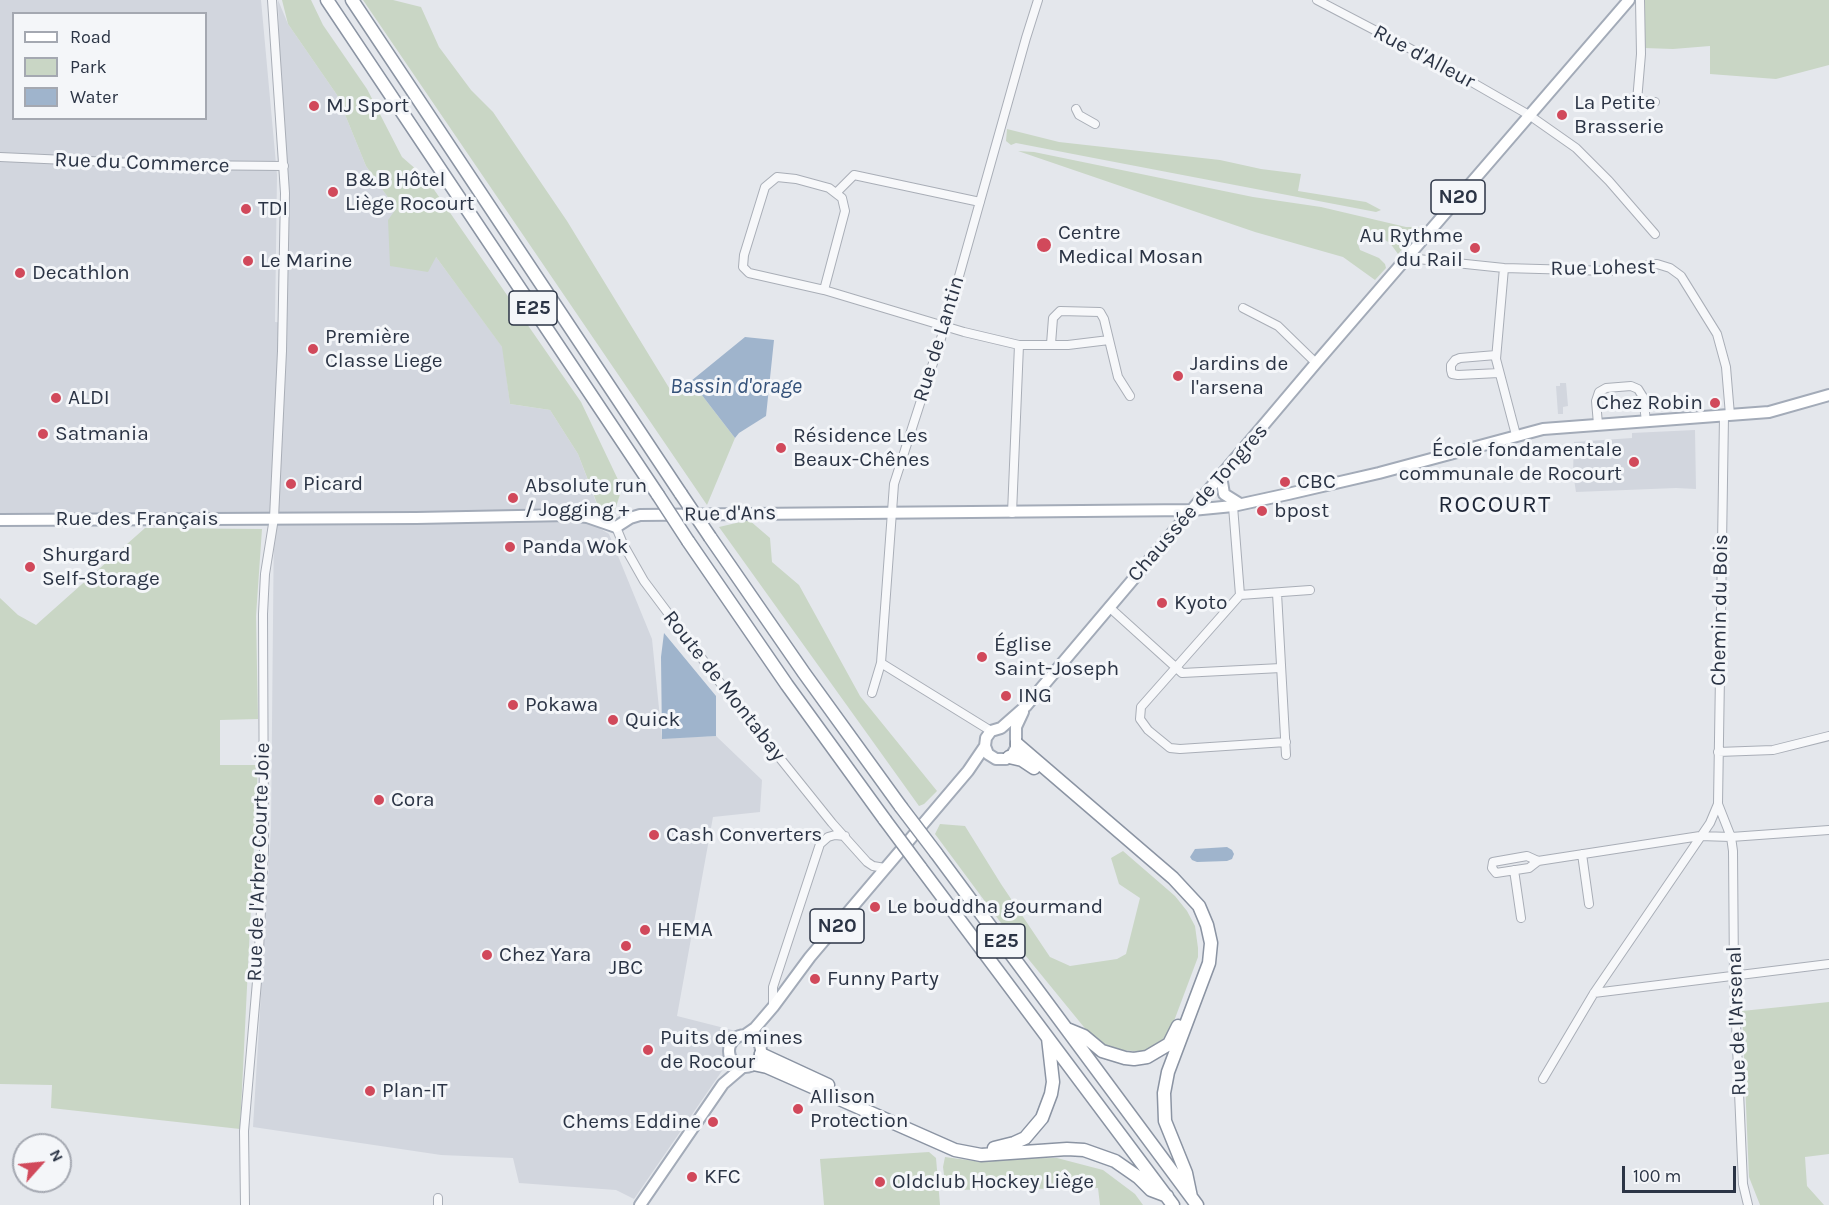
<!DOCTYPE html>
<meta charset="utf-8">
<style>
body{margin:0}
#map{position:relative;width:1829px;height:1205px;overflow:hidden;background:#e4e7ec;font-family:Karla,sans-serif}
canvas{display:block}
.legend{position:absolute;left:12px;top:12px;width:195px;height:108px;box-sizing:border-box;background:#f4f6f9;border:2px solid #a4a8b1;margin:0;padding:8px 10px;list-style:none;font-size:18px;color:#2b3445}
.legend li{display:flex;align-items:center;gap:12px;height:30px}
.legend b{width:30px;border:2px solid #a4a8b1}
.north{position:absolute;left:12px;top:1133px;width:60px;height:60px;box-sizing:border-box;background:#f4f6f9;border:2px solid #a4a8b1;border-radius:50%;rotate:63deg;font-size:16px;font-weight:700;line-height:24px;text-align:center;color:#2b3445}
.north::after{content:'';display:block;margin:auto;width:21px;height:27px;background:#d1495b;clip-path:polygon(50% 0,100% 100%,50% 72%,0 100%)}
.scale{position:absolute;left:1622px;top:1166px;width:114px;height:27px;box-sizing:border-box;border:3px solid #2b3445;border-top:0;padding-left:8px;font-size:18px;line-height:21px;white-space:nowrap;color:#2b3445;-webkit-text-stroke:4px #f4f6f9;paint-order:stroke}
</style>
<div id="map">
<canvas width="1829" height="1205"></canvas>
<ul class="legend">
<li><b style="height:8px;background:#fff"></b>Road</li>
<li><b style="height:16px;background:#c9d6c5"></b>Park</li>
<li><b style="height:16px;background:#9fb4cc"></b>Water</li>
</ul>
<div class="north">N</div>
<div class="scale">100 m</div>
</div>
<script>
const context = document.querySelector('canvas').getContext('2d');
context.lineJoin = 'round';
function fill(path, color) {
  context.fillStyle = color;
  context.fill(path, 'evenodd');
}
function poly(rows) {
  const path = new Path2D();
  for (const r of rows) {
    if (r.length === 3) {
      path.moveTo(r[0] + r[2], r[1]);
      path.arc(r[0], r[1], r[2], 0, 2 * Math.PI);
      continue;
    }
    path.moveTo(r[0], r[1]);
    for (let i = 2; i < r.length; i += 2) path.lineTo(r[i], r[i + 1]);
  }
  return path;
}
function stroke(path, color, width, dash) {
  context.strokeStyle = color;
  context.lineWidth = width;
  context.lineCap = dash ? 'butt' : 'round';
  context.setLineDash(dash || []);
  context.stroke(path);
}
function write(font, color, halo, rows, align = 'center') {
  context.font = font + ' Karla,sans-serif';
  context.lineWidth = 6;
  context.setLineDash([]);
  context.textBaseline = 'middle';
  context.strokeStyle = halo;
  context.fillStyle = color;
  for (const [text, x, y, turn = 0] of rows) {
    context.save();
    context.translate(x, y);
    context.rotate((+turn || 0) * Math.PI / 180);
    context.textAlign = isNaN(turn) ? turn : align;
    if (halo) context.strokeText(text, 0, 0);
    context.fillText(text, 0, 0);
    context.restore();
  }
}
fill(poly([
 [0,0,261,0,277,175,275,322,286,323,278,0,288,24,337,95,366,166,396,209,436,257,503,348,510,404,550,410,578,454,599,510,0,517],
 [14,14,206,14,206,118,14,118],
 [1560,383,1566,383,1568,406,1563,407,1563,414,1558,414,1556,386,1560,386],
 [1695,430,1696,489,1676,488,1576,492,1573,473,1574,442,1632,438,1632,433],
 [274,518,577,521,594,525,609,534,652,639,662,738,716,736,762,780,760,812,713,817,677,1016,740,1032,724,1049,726,1065,634,1199,616,1190,519,1183,513,1158,441,1155,253,1127,271,828]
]), '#d2d6de');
fill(poly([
 [282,0,311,0,323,25,367,89,402,157,426,178,581,402,622,488,615,510,598,506,578,454,550,410,510,404,502,347,436,257,428,272,390,266,388,220,396,209,366,166,337,95,288,24],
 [363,0,393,0,421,7,439,47,471,90,493,112,567,221,671,391,691,381,735,438,707,505],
 [1644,0,1829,0,1829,65,1776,79,1710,74,1710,46,1673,49,1644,48],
 [1007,129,1059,142,1220,160,1261,169,1301,174,1298,191,1366,202,1381,210,1376,212,1099,159,1016,143,1011,145,1006,141],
 [1018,151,1034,152,1253,197,1321,207,1406,227,1422,227,1398,254,1390,243,1383,239,1371,238,1360,239,1357,241,1360,250,1379,258,1385,264,1386,268,1375,280,1343,257,1255,232],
 [749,520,770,538,772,562,799,585,860,696,937,791,924,804,919,806,719,527],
 [145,528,262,529,256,616,258,719,220,720,220,765,258,765,240,1129,51,1108,52,1085,0,1084,0,598,18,615,36,625],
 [940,824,965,826,1001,884,1050,957,1070,966,1117,959,1126,954,1140,898,1119,884,1111,858,1123,851,1175,896,1187,911,1195,926,1198,948,1198,957,1168,1037,1143,1052,1101,1048,1021,950,935,834],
 [1829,1002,1829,1154,1805,1157,1807,1186,1824,1205,1760,1205,1749,1177,1742,1011],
 [929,1152,936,1158,940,1205,824,1205,820,1159],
 [945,1157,982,1162,986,1159,1057,1158,1103,1170,1135,1194,1143,1205,1100,1205,1098,1188,946,1190,943,1167]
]), '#c9d6c5');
fill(poly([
 [745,337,774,340,766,416,739,433,735,438,691,381],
 [664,633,716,696,716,736,662,739,661,657],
 [1227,847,1232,850,1234,854,1232,859,1227,861,1197,862,1192,860,1190,857,1195,849]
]), '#9fb4cc');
const minor = poly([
 [1317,0,1449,69,1529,115,1576,148,1609,181,1655,234],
 [1640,0,1641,54,1637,101,1655,102],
 [1076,109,1079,115,1095,124],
 [0,157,177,165,284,166],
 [836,193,854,175,980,202],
 [1408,258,1504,268,1611,271,1657,264,1670,268,1681,276,1717,334,1726,367,1730,415],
 [1504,268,1496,359,1516,435],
 [824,290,845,211,842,198,829,188,796,179,777,177,765,187,744,255,743,267,749,273,824,290,964,332,1019,345,1068,345,1109,340],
 [1243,308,1278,326,1316,363],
 [1051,344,1053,318,1060,311,1100,312,1104,319,1118,377,1130,396],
 [1496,355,1460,358,1455,360,1451,365,1451,370,1452,374,1458,375,1499,373],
 [1598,424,1596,401,1599,392,1606,388,1631,386,1638,389,1643,397,1646,421],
 [1233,506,1240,595],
 [1012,513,1019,345],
 [616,527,623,544,644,581,730,696,832,823,867,862,873,866,885,868],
 [1277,593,1286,755],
 [1109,607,1182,673,1281,668],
 [881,663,991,731],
 [872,693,881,663,894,484,945,326,1026,38,1038,0],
 [1286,742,1180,749,1170,748,1148,730,1140,719,1141,707,1240,595,1310,590],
 [1718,752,1773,750,1829,736],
 [1718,804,1731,837,1733,851,1734,977,1743,1184,1748,1205],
 [1582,854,1589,904],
 [1538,861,1527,856,1493,862,1492,868,1496,873,1529,868,1538,861,1700,836,1731,837,1829,830],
 [1514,870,1521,918],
 [1594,993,1829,964],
 [773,1007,773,987,820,844,828,837,835,835,845,836],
 [1543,1079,1594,993,1710,823,1718,804,1724,416],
 [438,1198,438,1205],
 [245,1205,244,1131,258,970,264,850,263,614,265,574,274,518,282,351,285,193,272,0]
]);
const major = poly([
 [1221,476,1224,494,1240,504],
 [0,520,416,518,569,515,587,517,616,527,630,518,640,515,1192,510,1233,506,1288,494,1379,473,1543,429,1769,412,1829,395],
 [985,746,988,754,996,759,1006,759,1012,755,1016,748,1016,727,1023,712],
 [745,1035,755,1028,773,1007,810,957,968,771,985,746,986,738,991,731,1001,728,1026,706,1316,363,1629,0],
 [745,1051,16],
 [640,1205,723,1084,744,1066]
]);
const highway = poly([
 [327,0,658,495],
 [352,0,681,494],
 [710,537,804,673,901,807],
 [688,541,787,685,885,820],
 [1017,744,1173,878,1199,906,1207,925,1211,943,1209,963,1168,1072,1164,1093,1165,1121,1186,1173,1191,1197],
 [1009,757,1022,760,1034,768],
 [936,853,1197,1205],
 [920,867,1173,1205],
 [1067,1029,1084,1036,1102,1051,1125,1058,1134,1059,1147,1057,1169,1044,1178,1026],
 [761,1054,828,1085],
 [753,1064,767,1067,955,1150,981,1155,1067,1149,1084,1150,1115,1161,1138,1177,1151,1190,1167,1196],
 [994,1148,1014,1143,1025,1138,1042,1118,1051,1094,1053,1082,1048,1038]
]);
stroke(minor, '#a9aeb7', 10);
stroke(major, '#a3abb8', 14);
stroke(highway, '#8b94a3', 15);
stroke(minor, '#f7f8fa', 8);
stroke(major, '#fff', 10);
stroke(highway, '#fff', 12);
const highwayBridge = poly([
 [681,494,710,537],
 [658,495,688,541],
 [901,807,936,853],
 [885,820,920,867]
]);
stroke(highwayBridge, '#8b94a3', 15, []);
stroke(highwayBridge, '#fff', 12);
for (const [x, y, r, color] of [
 [314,106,6,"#d1495b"],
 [1562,115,6,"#d1495b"],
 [333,192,6,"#d1495b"],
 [246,209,6,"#d1495b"],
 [1044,245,8,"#d1495b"],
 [1475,248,6,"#d1495b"],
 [248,261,6,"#d1495b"],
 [20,273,6,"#d1495b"],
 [313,349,6,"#d1495b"],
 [1178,376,6,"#d1495b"],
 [56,398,6,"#d1495b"],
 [1715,403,6,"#d1495b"],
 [43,434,6,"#d1495b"],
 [781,448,6,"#d1495b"],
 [1634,462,6,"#d1495b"],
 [1285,482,6,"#d1495b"],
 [291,484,6,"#d1495b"],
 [513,498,6,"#d1495b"],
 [1262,511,6,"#d1495b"],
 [510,547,6,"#d1495b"],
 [30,567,6,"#d1495b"],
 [1162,603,6,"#d1495b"],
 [982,657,6,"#d1495b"],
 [1006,696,6,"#d1495b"],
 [513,705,6,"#d1495b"],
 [613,720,6,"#d1495b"],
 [379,800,6,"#d1495b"],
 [654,835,6,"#d1495b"],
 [875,907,6,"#d1495b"],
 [645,930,6,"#d1495b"],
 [626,946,6,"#d1495b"],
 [487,955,6,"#d1495b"],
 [815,979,6,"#d1495b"],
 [648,1050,6,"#d1495b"],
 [370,1091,6,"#d1495b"],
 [798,1109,6,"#d1495b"],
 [713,1122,6,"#d1495b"],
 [692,1177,6,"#d1495b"],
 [880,1182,6,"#d1495b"]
]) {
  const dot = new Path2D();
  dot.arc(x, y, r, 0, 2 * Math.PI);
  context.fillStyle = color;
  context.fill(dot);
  stroke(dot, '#f4f6f9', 2);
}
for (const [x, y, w] of [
 [1458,197,54],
 [533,308,48],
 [837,926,54],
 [1001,941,48]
]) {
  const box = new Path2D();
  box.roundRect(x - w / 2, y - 17, w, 34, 4.5);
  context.fillStyle = '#f4f6f9';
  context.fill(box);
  stroke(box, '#2b3445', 1.5);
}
write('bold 20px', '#2b3445', null, [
 ["N20",1458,197],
 ["E25",533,308],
 ["N20",837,926],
 ["E25",1001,941]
]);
write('21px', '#2b3445', '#f4f6f9', [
 ["Rue d'Alleur",1424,57,28],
 ["Rue du Commerce",142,163,2],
 ["Rue Lohest",1603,268,-1],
 ["Rue de Lantin",939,339,-73],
 ["Chaussée de Tongres",1198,503,-49],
 ["Rue d'Ans",730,514,-1],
 ["Rue des Français",137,519],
 ["Chemin du Bois",1720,610,-89],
 ["Route de Montabay",724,686,52],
 ["Rue de l'Arbre Courte Joie",259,862,-88],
 ["Rue de l'Arsenal",1737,1021,-92]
]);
write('21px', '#2b3445', '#f4f6f9', [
 ["La Petite",1574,103],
 ["Brasserie",1574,127],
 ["MJ Sport",326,106],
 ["B&B Hôtel",345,180],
 ["Liège Rocourt",345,204],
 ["TDI",258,209],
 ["Centre",1058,233],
 ["Medical Mosan",1058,257],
 ["Au Rythme",1463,236,"right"],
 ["du Rail",1463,260,"right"],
 ["Le Marine",260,261],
 ["Decathlon",32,273],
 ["Première",325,337],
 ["Classe Liege",325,361],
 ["Jardins de",1190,364],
 ["l'arsena",1190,388],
 ["ALDI",68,398],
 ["Chez Robin",1703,403,"right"],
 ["Satmania",55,434],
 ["Résidence Les",793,436],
 ["Beaux-Chênes",793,460],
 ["École fondamentale",1622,450,"right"],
 ["communale de Rocourt",1622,474,"right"],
 ["CBC",1297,482],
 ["Picard",303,484],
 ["Absolute run",525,486],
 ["/ Jogging +",525,510],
 ["bpost",1274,511],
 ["Panda Wok",522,547],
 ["Shurgard",42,555],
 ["Self-Storage",42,579],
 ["Kyoto",1174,603],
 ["Église",994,645],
 ["Saint-Joseph",994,669],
 ["ING",1018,696],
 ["Pokawa",525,705],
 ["Quick",625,720],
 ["Cora",391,800],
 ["Cash Converters",666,835],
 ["Le bouddha gourmand",887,907],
 ["HEMA",657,930],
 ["Chez Yara",499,955],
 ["JBC",626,968,"center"],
 ["Funny Party",827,979],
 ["Puits de mines",660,1038],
 ["de Rocour",660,1062],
 ["Plan-IT",382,1091],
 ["Allison",810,1097],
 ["Protection",810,1121],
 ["Chems Eddine",701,1122,"right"],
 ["KFC",704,1177],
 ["Oldclub Hockey Liège",892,1182]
], 'left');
write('italic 22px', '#34527a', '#f4f6f9', [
 ["Bassin d'orage",736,387]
]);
context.letterSpacing = '1.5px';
write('24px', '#1d2536', '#f4f6f9', [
 ["ROCOURT",1495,505]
]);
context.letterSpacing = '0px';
</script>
